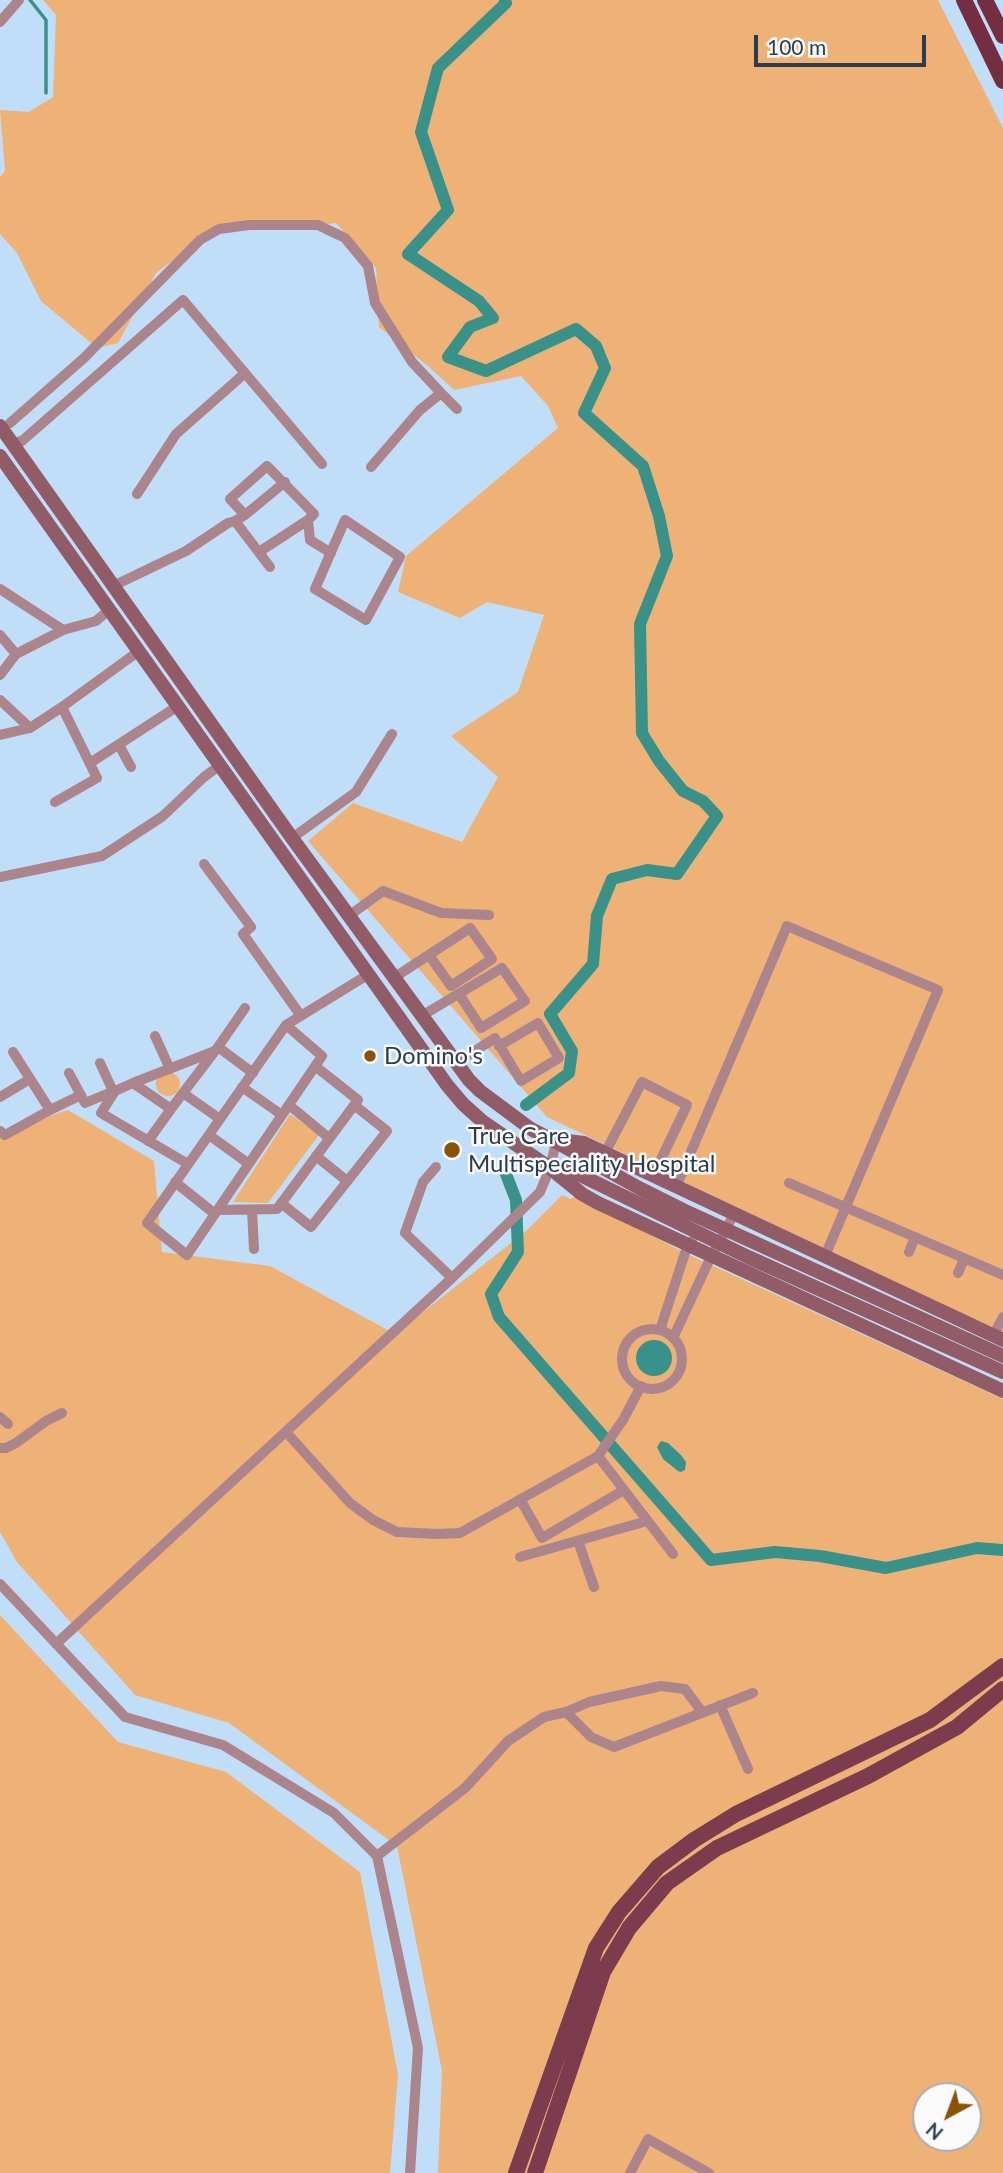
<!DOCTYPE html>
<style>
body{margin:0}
#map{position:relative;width:1003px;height:2173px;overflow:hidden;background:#c0def8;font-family:Lato,sans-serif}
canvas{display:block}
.north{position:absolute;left:912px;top:2082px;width:70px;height:70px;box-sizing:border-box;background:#fafafa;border:2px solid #a7afb6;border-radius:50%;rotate:221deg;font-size:19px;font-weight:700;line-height:28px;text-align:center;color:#2a3e50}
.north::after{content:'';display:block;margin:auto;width:24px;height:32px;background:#8b5307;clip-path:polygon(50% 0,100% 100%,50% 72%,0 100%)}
.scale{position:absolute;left:754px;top:35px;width:172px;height:32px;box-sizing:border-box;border:4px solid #2a3e50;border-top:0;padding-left:9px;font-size:21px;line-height:24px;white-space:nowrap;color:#2a3e50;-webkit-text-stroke:5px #fafafa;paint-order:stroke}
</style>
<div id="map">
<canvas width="1003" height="2173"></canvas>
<div class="north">N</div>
<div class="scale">100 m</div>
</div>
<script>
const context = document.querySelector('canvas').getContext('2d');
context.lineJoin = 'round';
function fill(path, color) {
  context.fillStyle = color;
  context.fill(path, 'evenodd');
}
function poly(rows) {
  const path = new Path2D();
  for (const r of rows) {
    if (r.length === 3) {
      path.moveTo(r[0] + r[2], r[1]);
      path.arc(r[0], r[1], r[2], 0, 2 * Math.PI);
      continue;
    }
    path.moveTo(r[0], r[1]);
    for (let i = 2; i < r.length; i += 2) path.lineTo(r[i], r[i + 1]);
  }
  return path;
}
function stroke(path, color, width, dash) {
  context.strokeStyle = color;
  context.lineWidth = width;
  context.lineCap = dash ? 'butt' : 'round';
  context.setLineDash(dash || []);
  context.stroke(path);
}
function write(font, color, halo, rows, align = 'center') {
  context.font = font + ' Lato,sans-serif';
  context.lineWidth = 5;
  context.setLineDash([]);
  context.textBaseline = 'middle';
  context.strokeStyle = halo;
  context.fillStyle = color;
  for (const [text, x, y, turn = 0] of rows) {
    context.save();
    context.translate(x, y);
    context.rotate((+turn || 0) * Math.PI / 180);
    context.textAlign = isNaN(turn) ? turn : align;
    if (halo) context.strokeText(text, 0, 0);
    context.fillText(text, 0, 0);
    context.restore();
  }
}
fill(poly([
 [43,0,938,0,1003,128,1003,1334,547,1117,308,841,353,803,462,842,498,777,451,736,518,692,544,615,487,602,460,618,398,592,406,556,558,428,548,406,521,376,454,390,429,367,379,327,376,268,336,223,318,225,219,226,156,273,118,343,97,348,41,301,17,253,0,234,0,177,5,171,0,110,29,112,53,97,56,15],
 [168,1084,12],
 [68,1110,154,1161,162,1252,270,1266,395,1334,525,1232,562,1195,571,1199,576,1195,685,1253,1003,1399,1003,2173,438,2173,442,2071,397,1846,229,1723,135,1695,17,1562,0,1532,0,1135,7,1130],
 [926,2096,968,2096,968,2138,926,2138],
 [290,1114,319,1135,268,1203,233,1202],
 [0,1615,118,1742,226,1772,360,1872,398,2075,390,2173,0,2173]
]), '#eeb277');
fill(poly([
 [654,1358,18],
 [661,1441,668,1443,681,1455,686,1462,685,1470,681,1472,678,1471,663,1459,657,1447]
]), '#399289');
stroke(poly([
 [30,0,46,20,46,93]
]), '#399289', 3.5);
stroke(poly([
 [505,0,506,3,438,68,421,132,448,210,408,254,479,301,493,318,470,327,448,357,486,371,576,329,596,346,605,368,584,413,643,466,659,516,667,556,640,624,642,733,659,761,683,791,703,801,717,816,677,874,647,870,612,879,597,916,593,964,550,1014,572,1051,569,1073,526,1105],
 [504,1169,516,1200,518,1252,491,1294,499,1317,711,1560,775,1552,820,1556,886,1568,977,1548,1003,1550]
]), '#399289', 12);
stroke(poly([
 [0,22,19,0],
 [441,393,457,409],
 [10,423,84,358,200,240,219,229,249,225,318,225,345,238,368,266,375,303,412,362,441,393,420,410,371,467],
 [12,443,22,441,183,300,322,464],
 [137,494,176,434,244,374],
 [245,515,285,482],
 [308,520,310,540,331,553],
 [345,520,400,557,366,620,315,589,345,520],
 [235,521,245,515,230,499,267,466,314,514,308,520,259,552],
 [113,586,186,551,228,523,235,521,270,567],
 [0,589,63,630,96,621,110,609],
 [0,635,16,654,63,630],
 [0,675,16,654],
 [0,700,30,728,62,707,97,778,55,802],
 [62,707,139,651],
 [0,735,30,728],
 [119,745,131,767],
 [90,763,178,706],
 [292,838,356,792,392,734],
 [204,864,251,927,243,934,301,1016],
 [0,877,102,856,163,816,204,777,219,766],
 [350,915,383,891,441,913,489,915],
 [395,977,470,928,492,959,451,986,429,955],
 [423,1015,502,968,525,1001,481,1028,459,994],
 [286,1025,322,1056,187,1255,147,1223,286,1025,369,974],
 [155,1036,170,1069],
 [218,1047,245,1008],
 [215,1051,133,1083,171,1109,183,1093,215,1051,218,1047,253,1073],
 [100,1063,113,1091],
 [456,1063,495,1038,521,1081,559,1058,538,1023,499,1046],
 [69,1073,85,1103,114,1091],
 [133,1083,115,1091,101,1113,188,1164],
 [242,1087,282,1115],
 [183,1093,220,1119],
 [0,1097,30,1079],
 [289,1105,329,1138],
 [50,1110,81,1095],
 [0,1131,5,1135,50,1110,13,1052],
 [209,1135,249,1164],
 [148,1141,171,1109],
 [605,1153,642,1082,687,1105,653,1176],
 [316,1156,347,1181],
 [436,1167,423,1182,405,1233,452,1278],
 [175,1182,215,1214],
 [789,1183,1003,1275],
 [676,1187,787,926,938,990,825,1256],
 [281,1203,311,1227,387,1131,354,1105],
 [218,1210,277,1209,358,1100,315,1066],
 [252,1210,254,1249],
 [909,1252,915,1237],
 [958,1273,964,1259],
 [652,1359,30],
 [660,1330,685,1253,692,1241],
 [993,1336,1003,1317],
 [673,1338,708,1263,734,1214],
 [0,1417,8,1424],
 [286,1432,350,1503,373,1520,397,1532,437,1534,460,1533,598,1456,623,1420,641,1386],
 [0,1448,6,1448,16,1443,46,1421,62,1413],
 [598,1456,673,1554],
 [520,1499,542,1538,624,1490],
 [578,1541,594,1587],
 [520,1557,647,1521],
 [0,1584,125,1717,223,1745,334,1813,377,1856,418,2048,410,2173],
 [56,1644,452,1278,540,1192,550,1168,556,1142],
 [720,1705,748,1769],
 [702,1712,685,1689,661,1686,589,1702,566,1712,591,1737,614,1747,753,1693],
 [377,1856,465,1788,508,1741,544,1717,566,1712],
 [630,2173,648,2139,709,2173]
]), '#ab848c', 10);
stroke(poly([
 [0,426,292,838,469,1080,480,1091,531,1129,556,1142,567,1141,584,1143,1003,1340],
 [0,456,447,1085,463,1104,482,1121,550,1168,582,1194,598,1203,1003,1391]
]), '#915b67', 14);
stroke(poly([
 [516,2173,596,1948,619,1912,658,1867,694,1840,736,1814,930,1720,1003,1666],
 [535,2173,603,1972,629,1928,667,1883,717,1848,868,1776,957,1727,1003,1689]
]), '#7d3c4d', 16);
stroke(poly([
 [964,0,1003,81],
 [985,0,1003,36]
]), '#742e42', 16);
stroke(poly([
 [556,1142,639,1188,683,1210,1003,1356],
 [550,1168,576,1173,748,1257,1003,1372]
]), '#915b67', 14);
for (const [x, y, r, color] of [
 [370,1056,7,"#8b5307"],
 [452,1150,9,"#8b5307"]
]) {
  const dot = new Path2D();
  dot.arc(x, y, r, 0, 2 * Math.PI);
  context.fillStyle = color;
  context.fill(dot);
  stroke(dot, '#fafafa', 2.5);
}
write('24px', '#2a3e50', '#fafafa', [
 ["Domino's",384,1056],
 ["True Care",468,1136],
 ["Multispeciality Hospital",468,1164]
], 'left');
</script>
